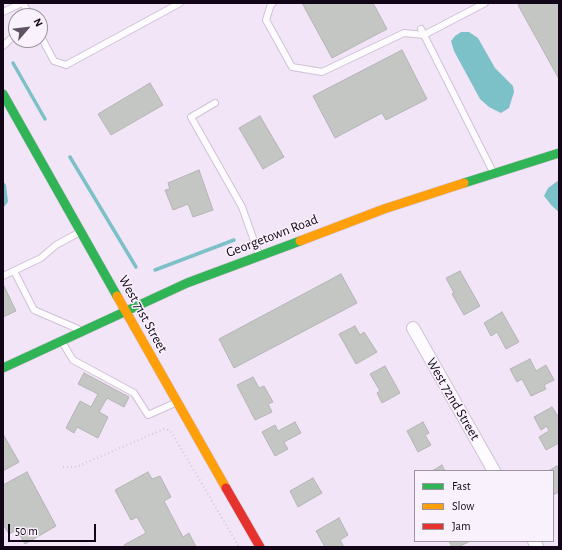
<!DOCTYPE html>
<style>
body{margin:0}
#map{position:relative;width:562px;height:550px;overflow:hidden;background:#f2e5f7;font-family:"Alegreya Sans",sans-serif}
canvas{display:block}
.frame{position:absolute;inset:0;border:4px solid #120517;pointer-events:none}
.legend{position:absolute;left:414px;top:470px;width:140px;height:72px;box-sizing:border-box;background:#f9f1fc;border:1px solid #9d93a0;margin:0;padding:5px 7px;list-style:none;font-size:12px;color:#120517}
.legend li{display:flex;align-items:center;gap:8px;height:20px}
.legend b{width:20px;border:1px solid #9d93a0}
.north{position:absolute;left:8px;top:8px;width:40px;height:40px;box-sizing:border-box;background:#f9f1fc;border:1px solid #9d93a0;border-radius:50%;rotate:62deg;font-size:11px;font-weight:700;line-height:16px;text-align:center;color:#120517}
.north::after{content:'';display:block;margin:auto;width:14px;height:18px;background:#605365;clip-path:polygon(50% 0,100% 100%,50% 72%,0 100%)}
.scale{position:absolute;left:8px;top:524px;width:88px;height:18px;box-sizing:border-box;border:2px solid #120517;border-top:0;padding-left:5px;font-size:12px;line-height:14px;white-space:nowrap;color:#120517;-webkit-text-stroke:3px #f9f1fc;paint-order:stroke}
</style>
<div id="map">
<canvas width="562" height="550"></canvas>
<div class="frame"></div>
<ul class="legend">
<li><b style="height:5px;background:#30b455"></b>Fast</li>
<li><b style="height:5px;background:#ff9f0a"></b>Slow</li>
<li><b style="height:5px;background:#e5322d"></b>Jam</li>
</ul>
<div class="north">N</div>
<div class="scale">50 m</div>
</div>
<script>
const context = document.querySelector('canvas').getContext('2d');
context.lineJoin = 'round';
function fill(path, color) {
  context.fillStyle = color;
  context.fill(path, 'evenodd');
}
function poly(rows) {
  const path = new Path2D();
  for (const r of rows) {
    path.moveTo(r[0], r[1]);
    for (let i = 2; i < r.length; i += 2) path.lineTo(r[i], r[i + 1]);
  }
  return path;
}
function stroke(path, color, width, dash) {
  context.strokeStyle = color;
  context.lineWidth = width;
  context.lineCap = dash ? 'butt' : 'round';
  context.setLineDash(dash || []);
  context.stroke(path);
}
function write(font, color, halo, rows, align = 'center') {
  context.font = font + ' "Alegreya Sans",sans-serif';
  context.lineWidth = 3;
  context.setLineDash([]);
  context.textBaseline = 'middle';
  context.strokeStyle = halo;
  context.fillStyle = color;
  for (const [text, x, y, turn = 0] of rows) {
    context.save();
    context.translate(x, y);
    context.rotate((+turn || 0) * Math.PI / 180);
    context.textAlign = isNaN(turn) ? turn : align;
    if (halo) context.strokeText(text, 0, 0);
    context.fillText(text, 0, 0);
    context.restore();
  }
}
fill(poly([
 [461,32,469,32,478,38,495,68,513,86,514,92,509,108,501,113,489,107,480,99,454,51,451,41,455,36],
 [559,180,559,212,552,206,544,196,548,188],
 [3,181,6,185,8,202,3,208]
]), '#7cc1c7');
stroke(poly([
 [13,63,45,119],
 [70,157,136,267],
 [155,270,234,240]
]), '#7cc1c7', 3.5);
const building = poly([
 [302,3,373,3,387,29,332,58,302,3],
 [522,3,559,3,559,79,518,5,522,3],
 [402,50,427,99,386,120,382,113,335,138,313,96,402,50],
 [150,83,163,105,111,135,98,114,150,83],
 [260,116,284,157,263,169,239,128,260,116],
 [199,170,213,210,193,217,188,204,173,210,165,190,170,189,168,183,199,170],
 [460,271,480,306,464,315,452,294,454,293,446,278,460,271],
 [341,274,357,303,234,368,219,339,341,274],
 [3,284,16,311,3,317,3,284],
 [502,312,519,342,506,349,497,332,491,336,484,323,502,312],
 [355,326,360,335,364,332,377,352,356,364,339,334,355,326],
 [530,359,536,371,546,365,554,380,544,385,546,389,531,396,522,379,517,382,510,369,530,359],
 [385,366,400,393,382,403,377,393,380,391,370,374,385,366],
 [84,373,129,397,124,407,107,398,99,412,108,417,98,438,77,427,74,433,66,428,80,401,91,407,98,394,78,384,84,373],
 [253,377,259,388,264,386,273,402,268,404,272,412,255,420,237,385,253,377],
 [552,407,559,418,559,443,546,450,539,437,549,431,547,426,541,430,534,417,552,407],
 [295,422,301,433,284,442,288,449,275,456,262,432,275,425,278,431,295,422],
 [423,422,429,433,425,435,431,445,418,452,407,431,423,422],
 [3,434,19,462,3,471,3,434],
 [442,465,445,471,432,471,442,465],
 [557,466,559,469,559,492,553,495,553,471,548,471,557,466],
 [27,472,56,526,25,544,17,530,9,534,3,524,3,485,27,472],
 [148,472,152,479,160,476,171,497,164,501,183,537,189,533,196,547,125,547,124,545,146,533,137,517,131,520,115,490,148,472],
 [313,478,322,493,298,507,290,491,313,478],
 [339,518,348,535,340,540,344,547,325,547,316,531,339,518],
 [449,541,470,541,459,547,452,547,449,541]
]);
fill(building, '#c4c6c3');
stroke(building, '#b3b5b3', 1);
const lane = poly([
 [23,3,30,16],
 [273,3,271,4,266,20,292,67,322,72,404,33,424,35,485,3],
 [3,12,22,3],
 [421,29,493,172],
 [40,35,54,61,66,65,180,3],
 [3,46,16,34],
 [215,103,191,117,242,207,259,255],
 [14,271,34,310,78,329],
 [3,276,41,258,56,245,80,232],
 [62,342,73,360,134,393,148,415,175,403]
]);
const street = poly([
 [413,328,494,471],
 [534,541,537,547]
]);
const fast = poly([
 [3,94,117,296],
 [464,183,559,153],
 [3,368,187,283,300,241]
]);
const slow = poly([
 [300,241,384,209,464,183],
 [117,296,226,488]
]);
const jam = poly([
 [226,488,260,547]
]);
stroke(lane, '#cfc2d4', 8);
stroke(street, '#cfc2d4', 14);
stroke(fast, '#cfc2d4', 10);
stroke(slow, '#cfc2d4', 10);
stroke(jam, '#cfc2d4', 10);
stroke(poly([
 [63,467,76,467,164,429,168,430,172,433,239,547]
]), '#cecad0', 2, [1, 3]);
stroke(lane, '#fdfbfe', 6);
stroke(street, '#fdfbfe', 12);
stroke(fast, '#30b455', 9);
stroke(slow, '#ff9f0a', 9);
stroke(jam, '#e5322d', 9);
write('14px', '#120517', '#f9f1fc', [
 ["Georgetown Road",272,236,-21],
 ["West 71st Street",143,314,61],
 ["West 72nd Street",453,399,60]
]);
</script>
